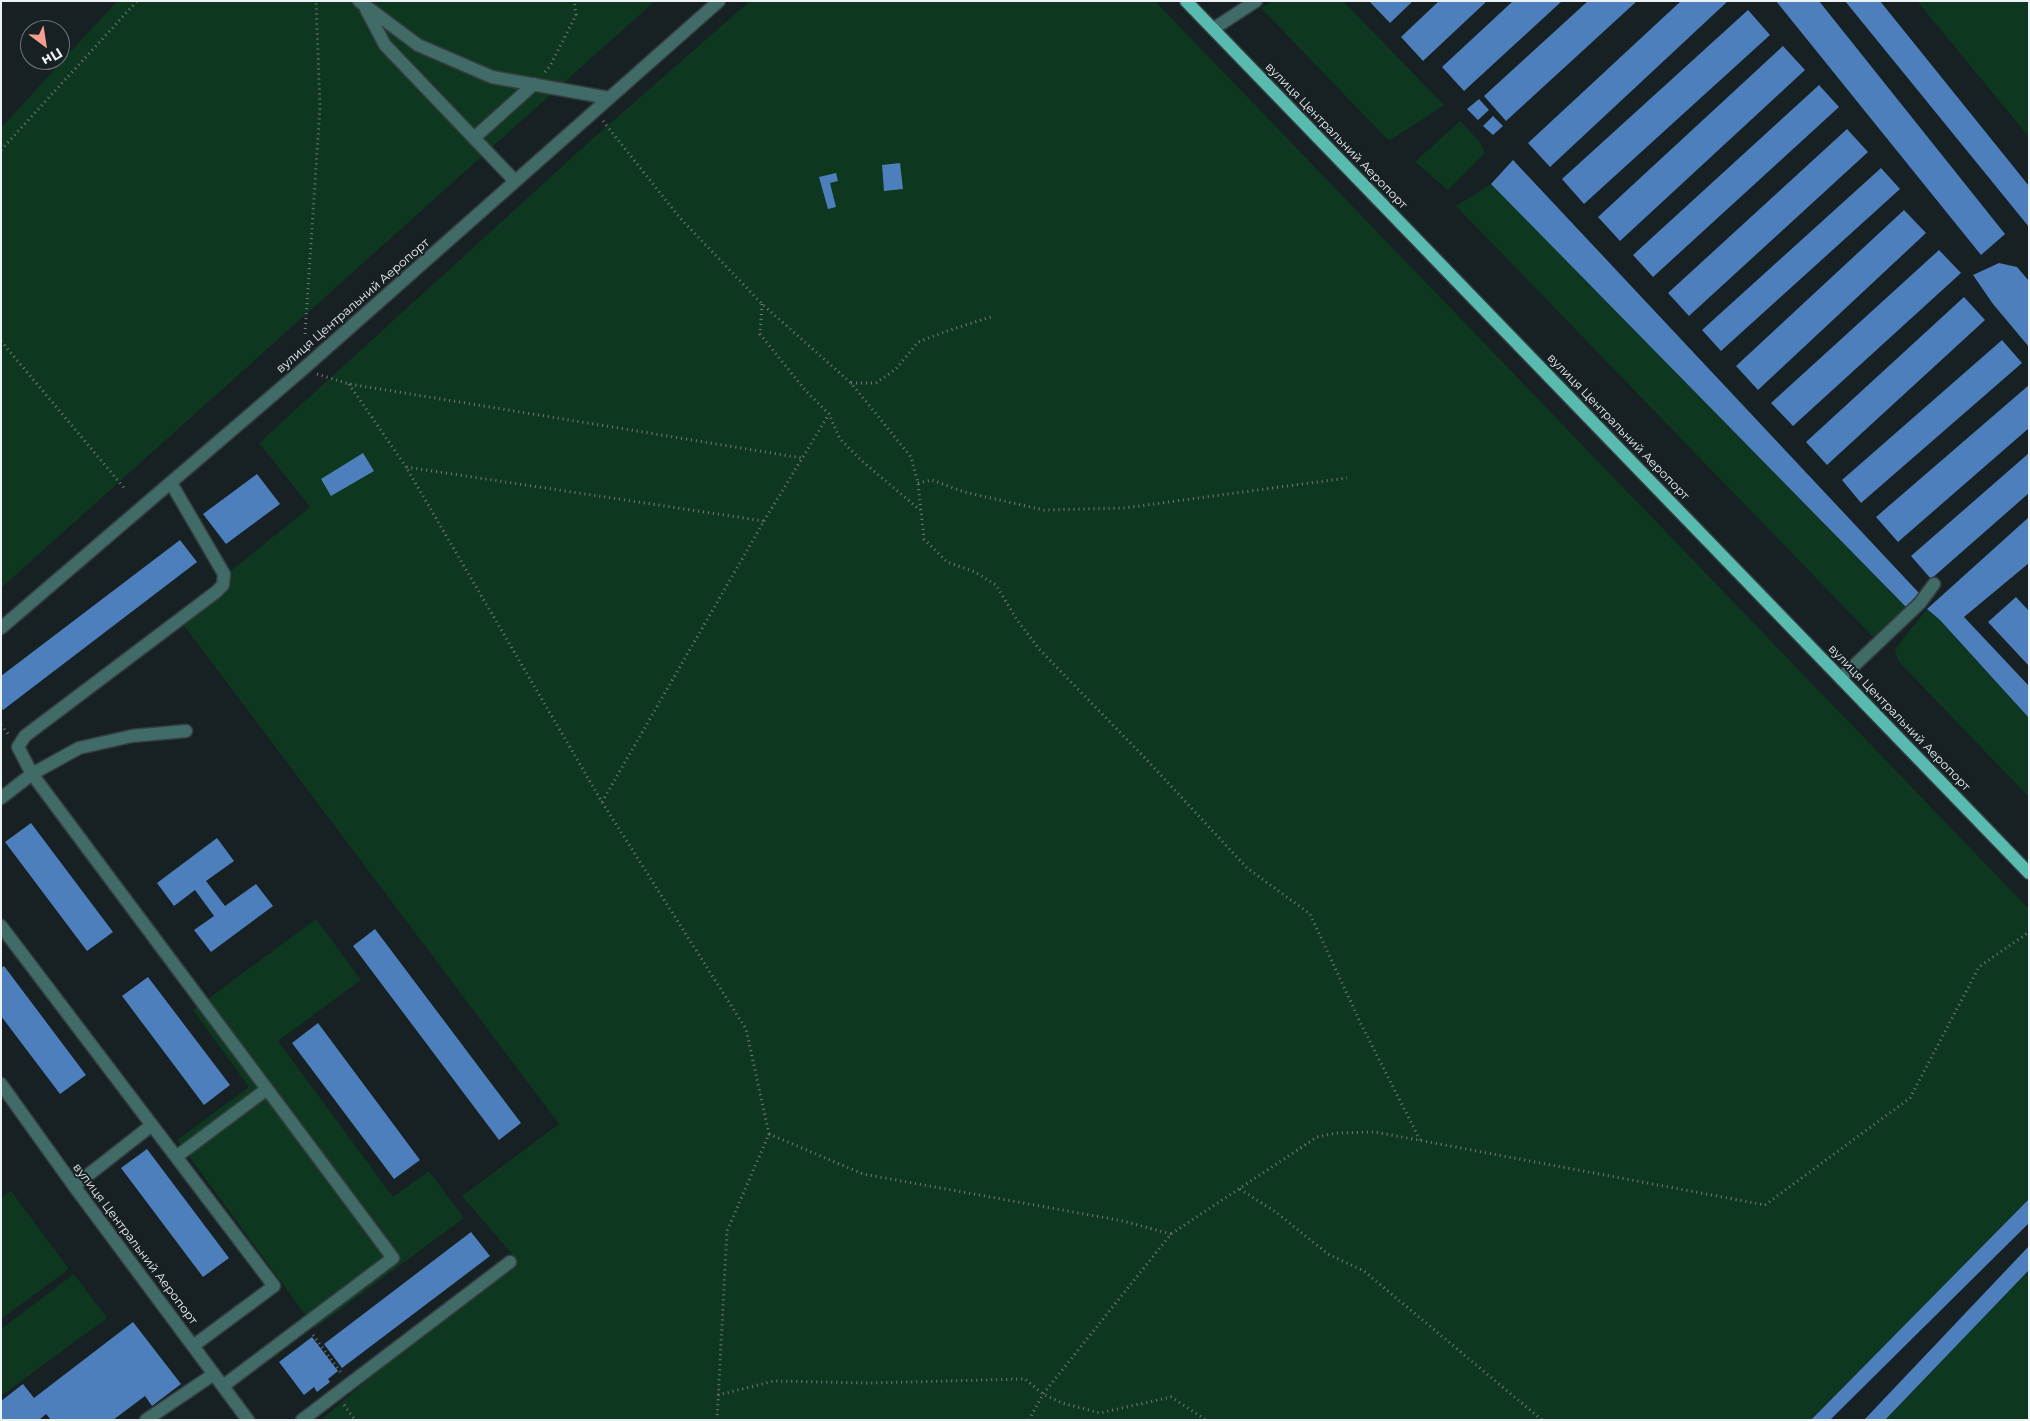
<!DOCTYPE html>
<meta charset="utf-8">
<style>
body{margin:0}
#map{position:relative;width:2030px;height:1421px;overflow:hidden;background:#172023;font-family:Montserrat,sans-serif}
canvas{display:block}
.frame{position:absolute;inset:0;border:2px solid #edf3f5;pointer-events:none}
.north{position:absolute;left:20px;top:20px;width:50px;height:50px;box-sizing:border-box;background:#172023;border:1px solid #6d7477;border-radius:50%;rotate:149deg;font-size:14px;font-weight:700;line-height:20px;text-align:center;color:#edf3f5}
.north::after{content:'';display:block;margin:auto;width:18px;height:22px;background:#f59d90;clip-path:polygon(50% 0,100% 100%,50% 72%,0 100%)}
</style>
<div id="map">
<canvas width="2030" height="1421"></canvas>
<div class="frame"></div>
<div class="north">Пн</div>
</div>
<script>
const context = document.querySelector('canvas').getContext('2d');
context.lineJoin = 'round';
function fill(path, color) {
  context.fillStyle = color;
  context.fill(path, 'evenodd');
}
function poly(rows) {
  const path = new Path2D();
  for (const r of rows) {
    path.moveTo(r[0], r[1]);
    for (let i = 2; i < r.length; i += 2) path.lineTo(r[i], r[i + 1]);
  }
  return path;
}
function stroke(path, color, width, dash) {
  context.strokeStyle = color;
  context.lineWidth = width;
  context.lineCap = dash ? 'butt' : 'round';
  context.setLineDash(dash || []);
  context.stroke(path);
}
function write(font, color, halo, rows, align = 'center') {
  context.font = font + ' Montserrat,sans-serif';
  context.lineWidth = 4;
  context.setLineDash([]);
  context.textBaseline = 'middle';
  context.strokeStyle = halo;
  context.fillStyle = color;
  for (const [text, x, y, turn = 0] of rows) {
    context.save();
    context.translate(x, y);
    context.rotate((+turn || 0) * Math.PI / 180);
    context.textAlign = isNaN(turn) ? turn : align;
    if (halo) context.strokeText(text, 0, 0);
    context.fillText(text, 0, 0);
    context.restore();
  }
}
fill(poly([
 [117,1,655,1,1,588,1,128],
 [750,1,1155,1,2029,909,2029,1199,1811,1420,321,1420,512,1254,462,1196,559,1124,176,615,310,507,259,443,590,141],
 [1271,1,1343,1,1444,105,1389,141,1261,8],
 [1917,1,2029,1,2029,137],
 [1460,121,1479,141,1485,153,1448,190,1415,162],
 [1491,184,1906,607,1873,637,1456,206],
 [1927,609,1940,620,2029,718,2029,797,1898,661,1895,649],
 [316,919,361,980,278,1041,393,1197,429,1171,464,1218,315,1328,177,1140,249,1087,193,1010],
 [11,1191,69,1269,1,1319,1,1198],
 [2029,1270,2029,1420,1885,1420],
 [74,1274,107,1318,1,1396,1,1329]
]), '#0e371f');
fill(poly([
 [1369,1,1413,1,1390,23],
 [1439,1,1487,1,1423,61,1401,37],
 [1513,1,1562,1,1464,91,1442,67],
 [1588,1,1637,1,1506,121,1484,96],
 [1681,1,1728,1,1550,167,1528,143],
 [1776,1,1819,1,2005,234,1981,255],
 [1845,1,1880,1,2029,186,2029,227],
 [1748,10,1770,35,1584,204,1562,179],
 [1783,46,1805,70,1620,241,1598,217],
 [1819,85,1839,107,1653,277,1633,255],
 [1479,99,1489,110,1478,120,1467,109],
 [1493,116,1503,126,1493,135,1483,126],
 [1847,129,1868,152,1689,316,1668,293],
 [1513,160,1919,593,1906,607,1491,184],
 [900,163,903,189,884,191,882,165],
 [1881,168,1900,189,1721,351,1702,330],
 [836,173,838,181,830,183,836,207,828,209,819,177],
 [1904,210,1926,233,1758,390,1736,366],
 [1939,250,1961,273,1793,426,1771,403],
 [1999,263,2017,267,2029,281,2029,347,1993,304,1973,275],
 [1964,297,1985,320,1827,465,1806,442],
 [2002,340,2022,363,1861,503,1842,480],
 [2029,385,2029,428,1898,542,1876,517],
 [363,453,374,471,331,496,321,479],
 [2029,453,2029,493,1931,579,1911,556],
 [257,474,280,504,226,544,203,514],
 [2029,517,2029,563,1964,617,2029,686,2029,718,1940,620,1927,609],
 [180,540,197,562,3,710,1,708,1,676],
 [2016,597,2029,611,2029,666,1988,622],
 [31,823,113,932,87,951,5,842],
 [217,838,234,861,206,881,225,906,256,884,273,906,211,952,194,930,214,916,195,890,174,906,157,883],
 [375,929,521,1123,499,1140,353,946],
 [4,966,86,1075,60,1094,1,1016,1,968],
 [148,977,230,1085,204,1105,122,996],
 [318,1023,420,1160,394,1179,292,1043],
 [147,1149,229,1258,203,1277,121,1168],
 [2029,1199,2029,1223,1830,1420,1811,1420],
 [471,1232,490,1256,342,1368,324,1344],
 [2029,1246,2029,1270,1885,1420,1864,1420],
 [133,1322,181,1384,152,1406,145,1396,113,1420,51,1420,46,1414,39,1420,1,1420,1,1401,23,1384,34,1398],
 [312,1337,338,1371,328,1379,330,1382,317,1392,314,1387,304,1395,279,1362]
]), '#4d7fbc');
const minor = poly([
 [359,1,418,45,492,77,609,98],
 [366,9,385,45,515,181],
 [1213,29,1256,1],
 [474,138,534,84],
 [171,483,224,574,223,585,216,592,25,736,18,747,32,774,393,1258,223,1386],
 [1,628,302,370,719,1],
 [1841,678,1920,603,1934,584],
 [1,798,32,774,79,748,132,736,186,731],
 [1,926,274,1286,193,1346],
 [1,1084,74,1186,248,1420],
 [176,1157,267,1089],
 [74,1186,152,1125],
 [146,1420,214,1374],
 [302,1420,510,1262]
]);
const major = poly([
 [1186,1,2029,873]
]);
stroke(minor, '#353e40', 15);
stroke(major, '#353e40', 15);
stroke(poly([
 [545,72,550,66,576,15,574,1],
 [603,121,680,218,762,304,851,383,911,457,918,483,924,539,947,562,975,572,996,585,1017,620,1040,650,1145,758,1247,868,1310,914,1361,1024,1420,1140],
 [1,150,137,1],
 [762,304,760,334,805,390,829,414,840,439,862,461,920,510],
 [305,334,320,107,316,1],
 [1,341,125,489],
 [317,374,349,384,802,458],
 [851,383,876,383,896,369,918,342,950,330,991,317],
 [349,384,406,467],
 [918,483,932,480,964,492,1044,510,1124,508,1347,478],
 [764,521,829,414],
 [1,725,9,735],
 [602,802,764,521,406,467,602,802,746,1029,769,1134,727,1231,717,1420],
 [769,1134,863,1174,1123,1221,1171,1234],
 [1240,1189,1277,1213,1328,1254,1364,1271,1542,1420],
 [313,1335,342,1374],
 [718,1395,774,1381,869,1383,1025,1379,1043,1394,1062,1403,1100,1413,1171,1397,1206,1420],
 [344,1405,355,1420],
 [1029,1420,1043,1394,1171,1234,1317,1137,1336,1133,1375,1132,1765,1205,1910,1098,1979,967,2029,932]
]), '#727a7d', 3, [1, 4]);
stroke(minor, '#406b67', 12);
stroke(major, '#59bab0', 12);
write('12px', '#edf3f5', '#172023', [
 ["вулиця Центральний Аеропорт",1336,136,46],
 ["вулиця Центральний Аеропорт",353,306,-41],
 ["вулиця Центральний Аеропорт",1618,427,46],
 ["вулиця Центральний Аеропорт",1899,718,46],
 ["вулиця Центральний Аеропорт",135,1244,53]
]);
</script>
